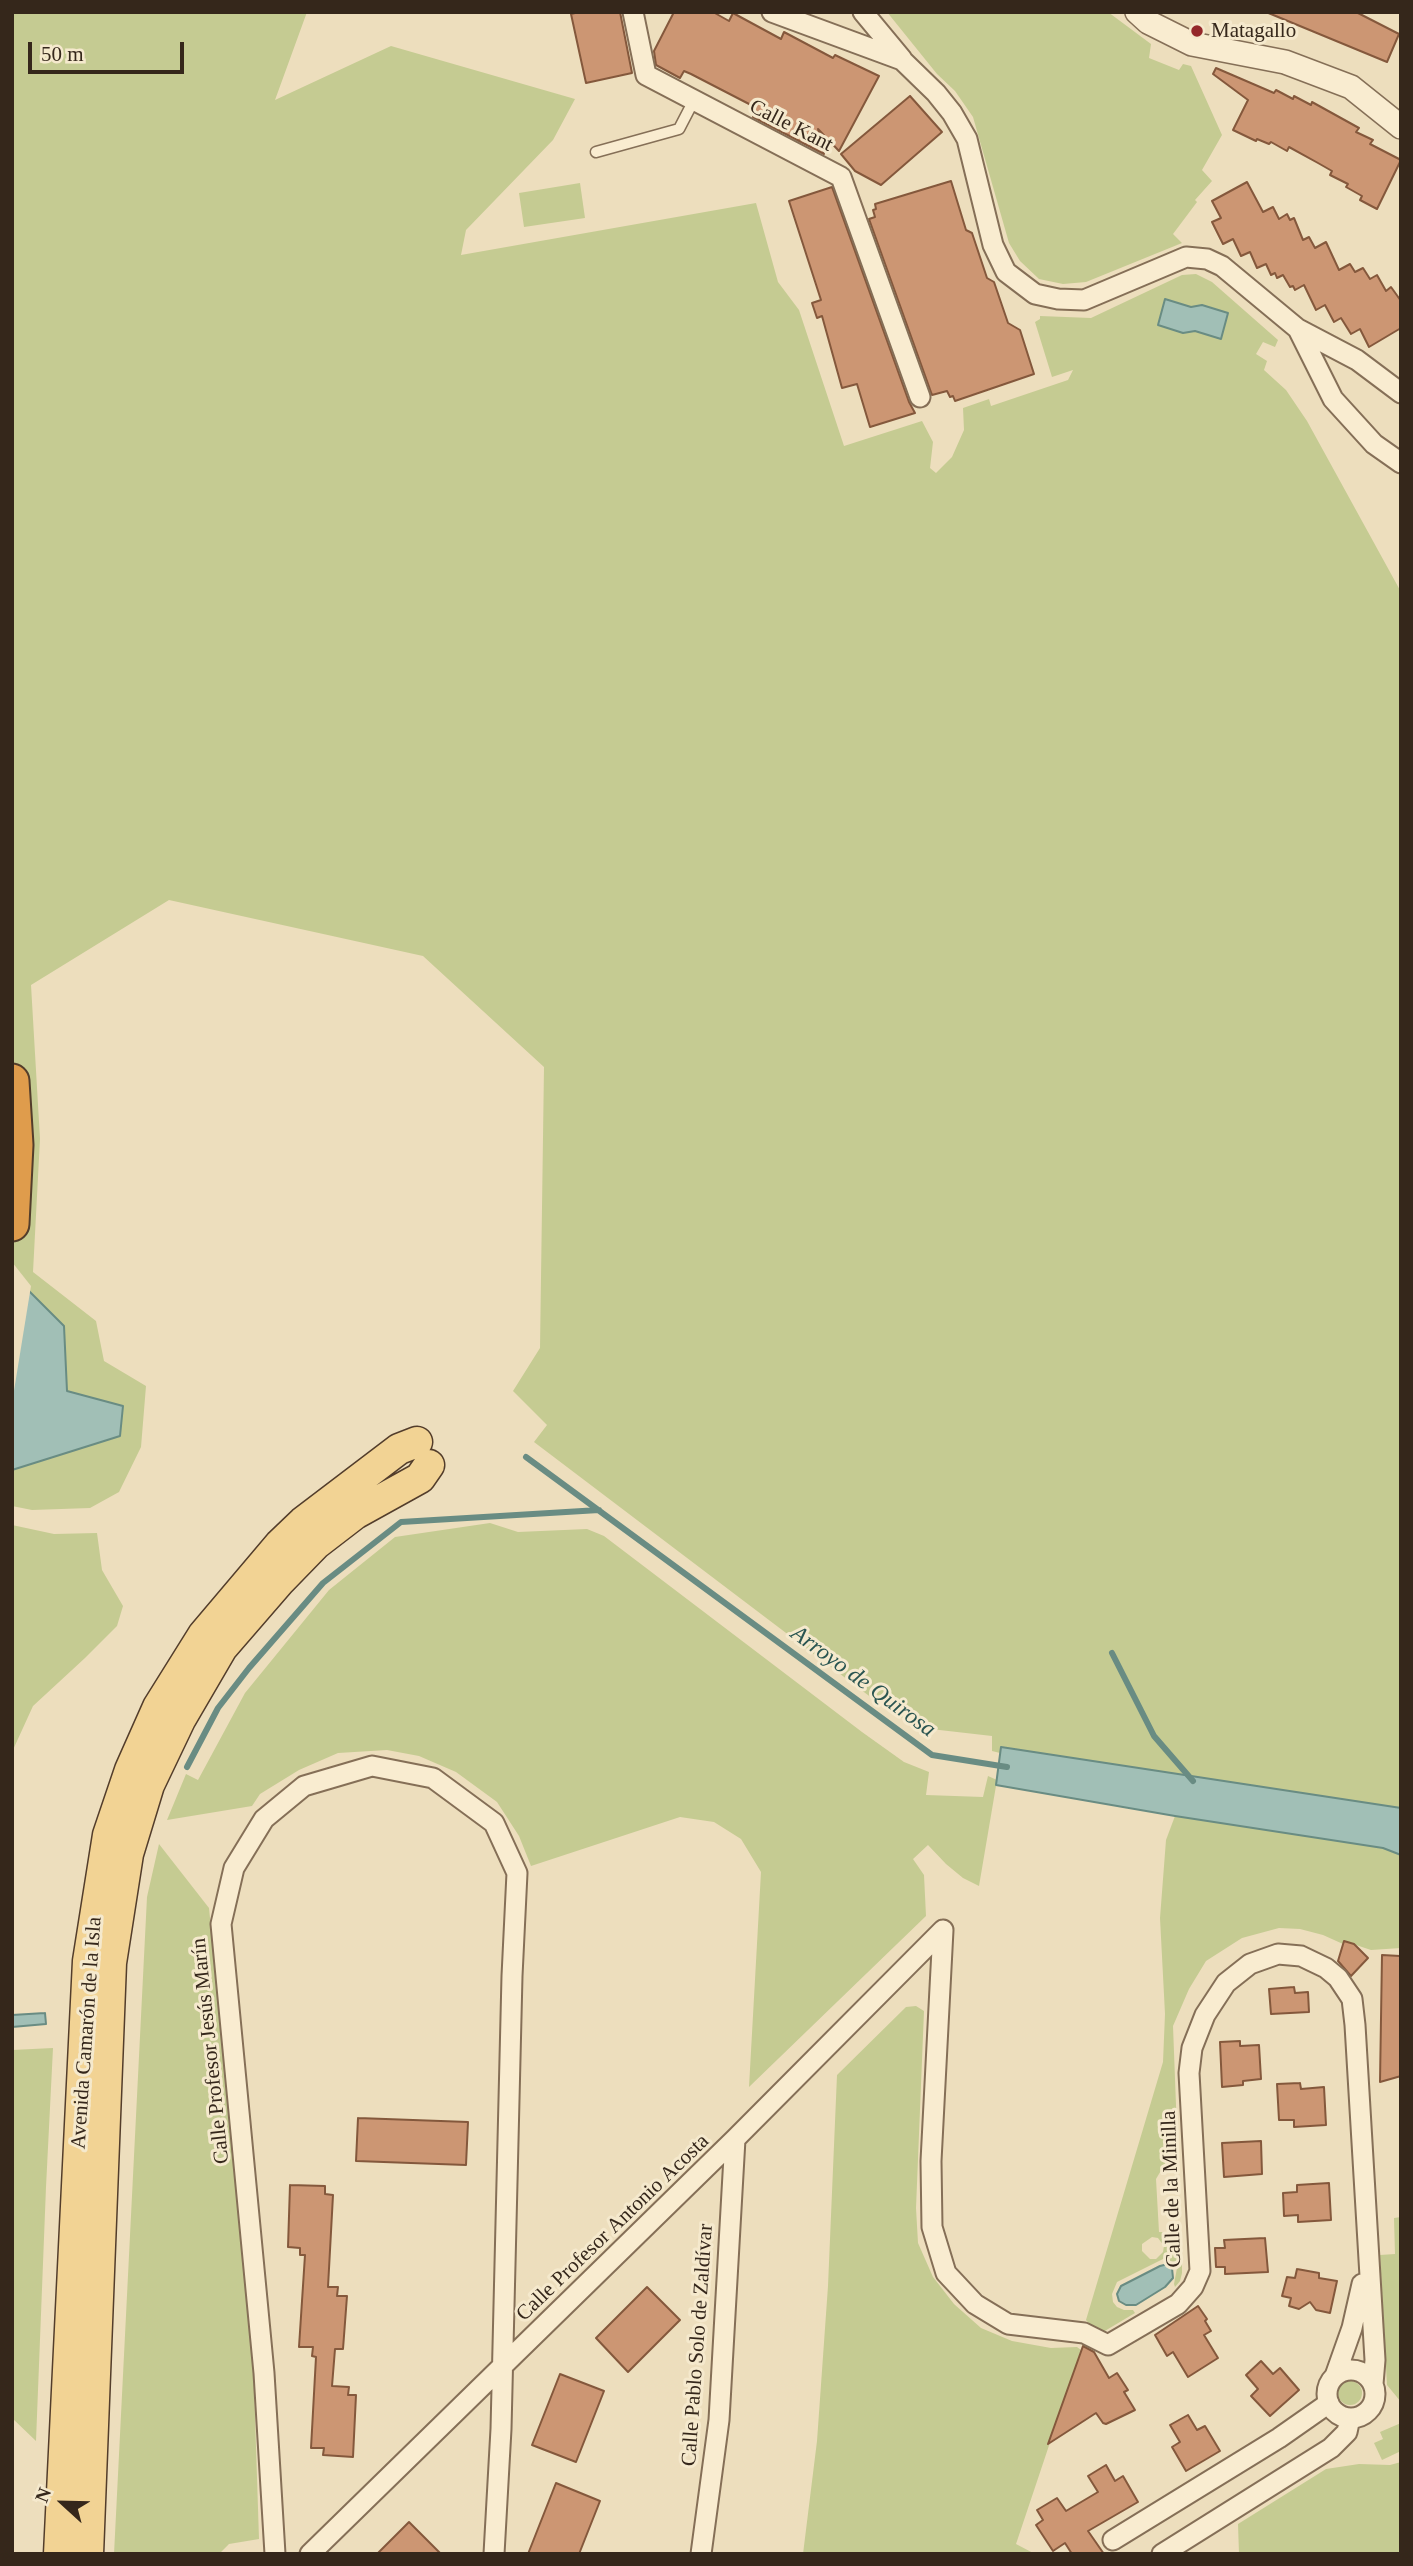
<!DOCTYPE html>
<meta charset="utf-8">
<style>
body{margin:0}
#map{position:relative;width:1413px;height:2566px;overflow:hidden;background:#eddebd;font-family:"Times New Roman",serif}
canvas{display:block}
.frame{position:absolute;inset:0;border:14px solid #35271b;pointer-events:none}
.north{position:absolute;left:28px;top:2468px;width:70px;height:70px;-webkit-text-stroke:5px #f5e9cd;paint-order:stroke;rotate:292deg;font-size:19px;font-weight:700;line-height:28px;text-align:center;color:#35271b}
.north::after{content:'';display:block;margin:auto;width:24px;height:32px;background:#35271b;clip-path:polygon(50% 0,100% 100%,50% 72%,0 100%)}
.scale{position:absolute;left:28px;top:42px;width:156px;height:32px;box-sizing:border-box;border:4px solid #35271b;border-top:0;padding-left:9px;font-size:21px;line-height:24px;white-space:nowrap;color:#35271b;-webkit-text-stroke:5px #f5e9cd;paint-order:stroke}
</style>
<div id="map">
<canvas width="1413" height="2566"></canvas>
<div class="frame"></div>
<div class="north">N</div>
<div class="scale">50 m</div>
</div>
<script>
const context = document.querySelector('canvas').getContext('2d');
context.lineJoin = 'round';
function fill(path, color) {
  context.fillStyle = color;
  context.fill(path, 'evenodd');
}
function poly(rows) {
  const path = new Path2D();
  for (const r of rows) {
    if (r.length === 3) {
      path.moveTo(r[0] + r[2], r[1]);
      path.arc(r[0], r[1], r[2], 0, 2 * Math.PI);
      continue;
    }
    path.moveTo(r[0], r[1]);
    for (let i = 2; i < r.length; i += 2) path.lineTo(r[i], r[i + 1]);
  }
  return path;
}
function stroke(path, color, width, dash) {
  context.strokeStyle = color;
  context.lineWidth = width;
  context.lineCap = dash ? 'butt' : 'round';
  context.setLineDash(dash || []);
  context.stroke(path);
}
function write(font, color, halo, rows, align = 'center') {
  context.font = font + ' "Times New Roman",serif';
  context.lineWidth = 6;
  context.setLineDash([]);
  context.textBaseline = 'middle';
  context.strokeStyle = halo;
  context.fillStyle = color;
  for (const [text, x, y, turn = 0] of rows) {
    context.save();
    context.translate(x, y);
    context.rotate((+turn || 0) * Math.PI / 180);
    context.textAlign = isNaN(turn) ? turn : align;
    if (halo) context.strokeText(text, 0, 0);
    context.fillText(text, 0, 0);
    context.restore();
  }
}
fill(poly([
 [12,12,307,12,275,100,391,46,575,99,553,140,466,230,461,255,756,203,778,282,799,310,844,446,922,421,933,442,930,468,936,473,952,457,964,430,963,408,989,399,991,406,1068,380,1073,370,1052,377,1035,322,1040,319,1040,316,1091,318,1182,275,1196,274,1212,282,1278,340,1275,347,1263,342,1256,354,1267,361,1264,370,1286,390,1307,421,1401,592,1401,1808,1002,1747,1000,1753,992,1751,992,1736,922,1728,889,1711,534,1442,547,1425,513,1391,540,1348,544,1067,423,956,169,900,31,985,40,1139,33,1272,96,1321,104,1361,146,1386,141,1447,119,1492,90,1508,32,1510,12,1506,12,1470,120,1436,123,1406,66,1391,64,1326,30,1292,12,1265],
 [1165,299,1191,307,1194,331,1183,333],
 [887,12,1108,12,1151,44,1149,58,1179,70,1183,64,1191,66,1222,135,1202,170,1212,181,1195,200,1197,202,1173,234,1182,243,1086,282,1063,284,1039,279,1020,261,1009,243,973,117,955,91,937,74],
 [580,183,585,218,524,227,519,193],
 [490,1523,518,1532,587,1529,604,1536,862,1732,904,1762,929,1772,926,1795,983,1797,988,1776,997,1780,979,1886,963,1878,946,1864,928,1845,913,1859,924,1875,926,1916,749,2087,761,1872,741,1839,714,1822,680,1817,531,1866,519,1836,497,1802,456,1772,419,1756,387,1750,338,1753,299,1770,260,1794,252,1806,167,1820,186,1774,198,1780,245,1693,329,1590,395,1537],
 [12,1525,54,1534,97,1533,102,1570,123,1606,117,1626,85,1658,33,1706,12,1752],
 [1175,1816,1383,1848,1401,1855,1401,1948,1371,1950,1344,1941,1343,1944,1323,1935,1300,1929,1279,1928,1242,1938,1206,1961,1189,1989,1173,2026,1178,2158,1169,2157,1156,2179,1159,2232,1182,2233,1182,2273,1180,2281,1175,2287,1174,2284,1177,2268,1169,2260,1163,2259,1117,2282,1112,2294,1113,2302,1117,2307,1124,2310,1133,2310,1135,2313,1098,2335,1086,2320,1163,2062,1165,2014,1160,1918,1166,1840],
 [1152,2237,1158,2238,1164,2246,1163,2252,1156,2259,1150,2259,1142,2251,1142,2244],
 [159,1844,209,1908,253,2355,259,2539,229,2544,219,2554,114,2554,147,1897],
 [916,2006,924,2011,916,2208,918,2243,933,2277,954,2304,981,2328,1012,2341,1051,2348,1077,2347,1081,2350,1016,2544,1035,2554,803,2554,817,2441,828,2286,837,2075,906,2007],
 [53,2048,46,2187,36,2441,12,2418,12,2050],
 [1401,2217,1401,2402,1387,2385,1380,2255,1395,2254,1394,2218],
 [1350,2393,12],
 [1401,2423,1401,2451,1382,2460,1374,2443,1383,2439,1380,2432],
 [1401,2462,1401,2554,1239,2554,1238,2524,1326,2469,1359,2464,1390,2465]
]), '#c5cb92');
const water = poly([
 [1165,299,1191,307,1202,305,1228,313,1221,339,1195,331,1183,333,1158,325,1165,299],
 [12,1265,30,1292,64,1326,67,1391,123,1406,120,1436,12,1470,12,1265],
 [1001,1747,1401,1808,1401,1855,1383,1848,1175,1816,996,1785,1001,1747],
 [45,2013,46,2024,12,2027,12,2015,45,2013],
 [1168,2264,1172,2268,1173,2278,1165,2287,1136,2305,1126,2305,1119,2301,1117,2294,1121,2286,1160,2266,1168,2264]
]);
fill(water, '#a1bfb6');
stroke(water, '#698c83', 2);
fill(poly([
 [12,1262,31,1286,12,1403]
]), '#eddebd');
stroke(poly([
 [526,1457,932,1755,1007,1767],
 [1112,1653,1154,1736,1193,1781],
 [187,1767,218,1708,249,1668,323,1583,401,1522,599,1510]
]), '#698c83', 6);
const building = poly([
 [579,12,620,12,632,73,586,83,571,14,579,12],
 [674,12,713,12,729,21,733,13,781,39,784,32,833,58,835,55,879,76,839,151,818,129,824,154,753,117,756,112,750,108,751,105,691,74,684,71,680,78,656,65,654,51,674,12],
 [1266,12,1356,12,1399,34,1387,62,1266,12],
 [1216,68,1274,93,1276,90,1293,99,1294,96,1311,105,1312,102,1359,128,1356,132,1373,140,1370,144,1401,160,1377,209,1360,200,1362,196,1346,187,1348,184,1330,175,1332,171,1318,163,1289,147,1287,151,1271,142,1269,144,1257,139,1256,141,1233,130,1248,100,1213,74,1216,68],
 [910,96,942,132,881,185,855,171,841,154,910,96],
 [951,181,966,230,972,233,987,278,994,282,1008,323,1020,330,1034,374,955,401,953,396,950,397,947,391,932,395,869,219,875,217,873,210,876,209,875,204,951,181],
 [1247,182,1263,212,1273,207,1279,219,1287,214,1290,220,1294,218,1303,240,1309,237,1315,248,1326,242,1339,270,1350,264,1355,272,1363,268,1370,279,1377,275,1386,291,1391,287,1401,301,1401,328,1369,347,1360,329,1351,334,1341,318,1334,322,1325,305,1316,310,1304,285,1295,290,1293,286,1290,287,1283,275,1277,278,1275,273,1271,275,1266,264,1257,268,1250,252,1241,256,1233,239,1223,244,1212,222,1221,218,1212,201,1247,182],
 [832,187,909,402,915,413,870,427,857,384,842,388,822,316,817,318,812,303,821,300,789,201,832,187],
 [1344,1941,1354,1944,1368,1958,1351,1976,1338,1961,1344,1941],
 [1382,1955,1400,1956,1401,1958,1401,2076,1380,2082,1382,1955],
 [1294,1987,1295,1993,1308,1992,1309,2012,1271,2014,1269,1989,1294,1987],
 [1240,2041,1240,2046,1259,2045,1261,2079,1243,2081,1243,2085,1222,2087,1220,2042,1240,2041],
 [1300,2083,1301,2089,1324,2087,1326,2125,1294,2127,1294,2120,1279,2120,1277,2084,1300,2083],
 [358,2118,468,2122,466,2165,356,2161,358,2118],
 [1261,2141,1262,2174,1224,2177,1222,2143,1261,2141],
 [1329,2183,1331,2220,1298,2222,1298,2215,1284,2216,1283,2193,1297,2192,1297,2185,1329,2183],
 [290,2185,325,2186,325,2194,333,2195,328,2287,338,2287,337,2296,347,2296,343,2349,335,2349,332,2386,349,2387,348,2395,356,2395,353,2457,323,2455,324,2448,311,2448,316,2357,312,2356,313,2347,299,2347,305,2255,300,2255,300,2248,288,2247,290,2185],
 [1265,2238,1268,2272,1225,2274,1225,2267,1216,2267,1215,2248,1225,2248,1224,2240,1265,2238],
 [1297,2269,1319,2273,1319,2278,1337,2281,1330,2313,1316,2310,1310,2302,1299,2309,1289,2306,1291,2298,1282,2296,1287,2277,1295,2278,1297,2269],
 [647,2287,680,2320,628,2372,596,2338,647,2287],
 [1198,2306,1207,2319,1205,2321,1211,2331,1204,2335,1218,2358,1188,2377,1173,2352,1167,2356,1155,2335,1198,2306],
 [1083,2346,1094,2352,1109,2378,1117,2373,1128,2390,1124,2392,1135,2410,1106,2424,1103,2423,1096,2413,1048,2444,1083,2346],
 [1261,2361,1273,2374,1280,2368,1299,2390,1270,2416,1251,2396,1258,2389,1246,2375,1261,2361],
 [560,2374,604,2391,576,2462,532,2445,560,2374],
 [1188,2415,1197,2430,1205,2426,1220,2451,1186,2471,1172,2447,1180,2442,1170,2425,1188,2415],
 [1106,2465,1115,2481,1123,2476,1138,2502,1088,2531,1104,2554,1072,2554,1065,2543,1053,2551,1036,2525,1043,2520,1037,2510,1057,2498,1066,2511,1098,2492,1088,2476,1106,2465],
 [556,2483,600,2501,579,2554,528,2554,556,2483],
 [409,2522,441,2554,377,2554,409,2522]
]);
fill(building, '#cc9673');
stroke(building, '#84583c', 2);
const service = poly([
 [596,152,679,129,693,102]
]);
const minor = poly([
 [633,12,646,75,841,177,920,397],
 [772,12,902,60,936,93,952,113,967,139,993,245,1006,272,1035,294,1058,299,1084,300,1186,257,1207,259,1222,266,1298,329,1357,360,1401,393],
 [863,12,902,59],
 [1298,329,1333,399,1374,444,1401,463],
 [943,1930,931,2161,932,2227,946,2273,975,2304,1008,2324,1084,2333,1108,2345,1178,2304,1193,2287,1200,2271,1189,2073,1192,2048,1205,2015,1226,1983,1250,1964,1278,1954,1301,1956,1326,1968,1338,1978,1352,1999,1355,2025,1375,2360,1373,2384],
 [1351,2394,24],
 [1335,2376,1352,2328,1362,2284],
 [1113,2540,1279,2438,1329,2403],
 [275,2554,264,2373,221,1924,234,1868,264,1819,304,1786,372,1766,433,1778,494,1823,517,1873,512,1976,501,2429,494,2554],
 [310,2554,735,2139,943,1930],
 [701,2554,719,2420,735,2139],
 [1162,2554,1331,2448,1347,2432,1350,2418]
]);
const tertiary = poly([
 [1137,12,1148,22,1192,44,1285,62,1351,87,1401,127]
]);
const primary = poly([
 [59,2554,88,1961,108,1835,130,1770,158,1707,203,1635,280,1544,303,1522,399,1449,417,1442],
 [88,2554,111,1963,128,1854,149,1785,180,1720,222,1648,280,1581,316,1544,355,1514,420,1478,429,1465]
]);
const motorway = poly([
 [12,1081,16,1145,12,1224]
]);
stroke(service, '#856f57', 13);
stroke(minor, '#856f57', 23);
stroke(tertiary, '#856f57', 26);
stroke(primary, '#533d2b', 33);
stroke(motorway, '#533d2b', 37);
stroke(service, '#f9ecd0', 10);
stroke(minor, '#f9ecd0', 19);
stroke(tertiary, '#f9ecd0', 23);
stroke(primary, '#f2d394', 30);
stroke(motorway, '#df9c4c', 33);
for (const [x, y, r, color] of [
 [1197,31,7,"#942729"]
]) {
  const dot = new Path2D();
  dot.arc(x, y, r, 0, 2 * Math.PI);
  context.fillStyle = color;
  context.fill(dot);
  stroke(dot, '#f5e9cd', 2.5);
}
write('21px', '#35271b', '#f5e9cd', [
 ["Matagallo",1211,31]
], 'left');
write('21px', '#35271b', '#f5e9cd', [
 ["Calle Kant",791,126,27],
 ["Avenida Camarón de la Isla",87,2033,-86],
 ["Calle Profesor Jesús Marín",211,2051,-96],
 ["Calle de la Minilla",1172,2189,-92],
 ["Calle Profesor Antonio Acosta",613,2228,-44],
 ["Calle Pablo Solo de Zaldívar",698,2345,-86]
]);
write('italic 23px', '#2a5551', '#f5e9cd', [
 ["Arroyo de Quirosa",863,1682,36]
]);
</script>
